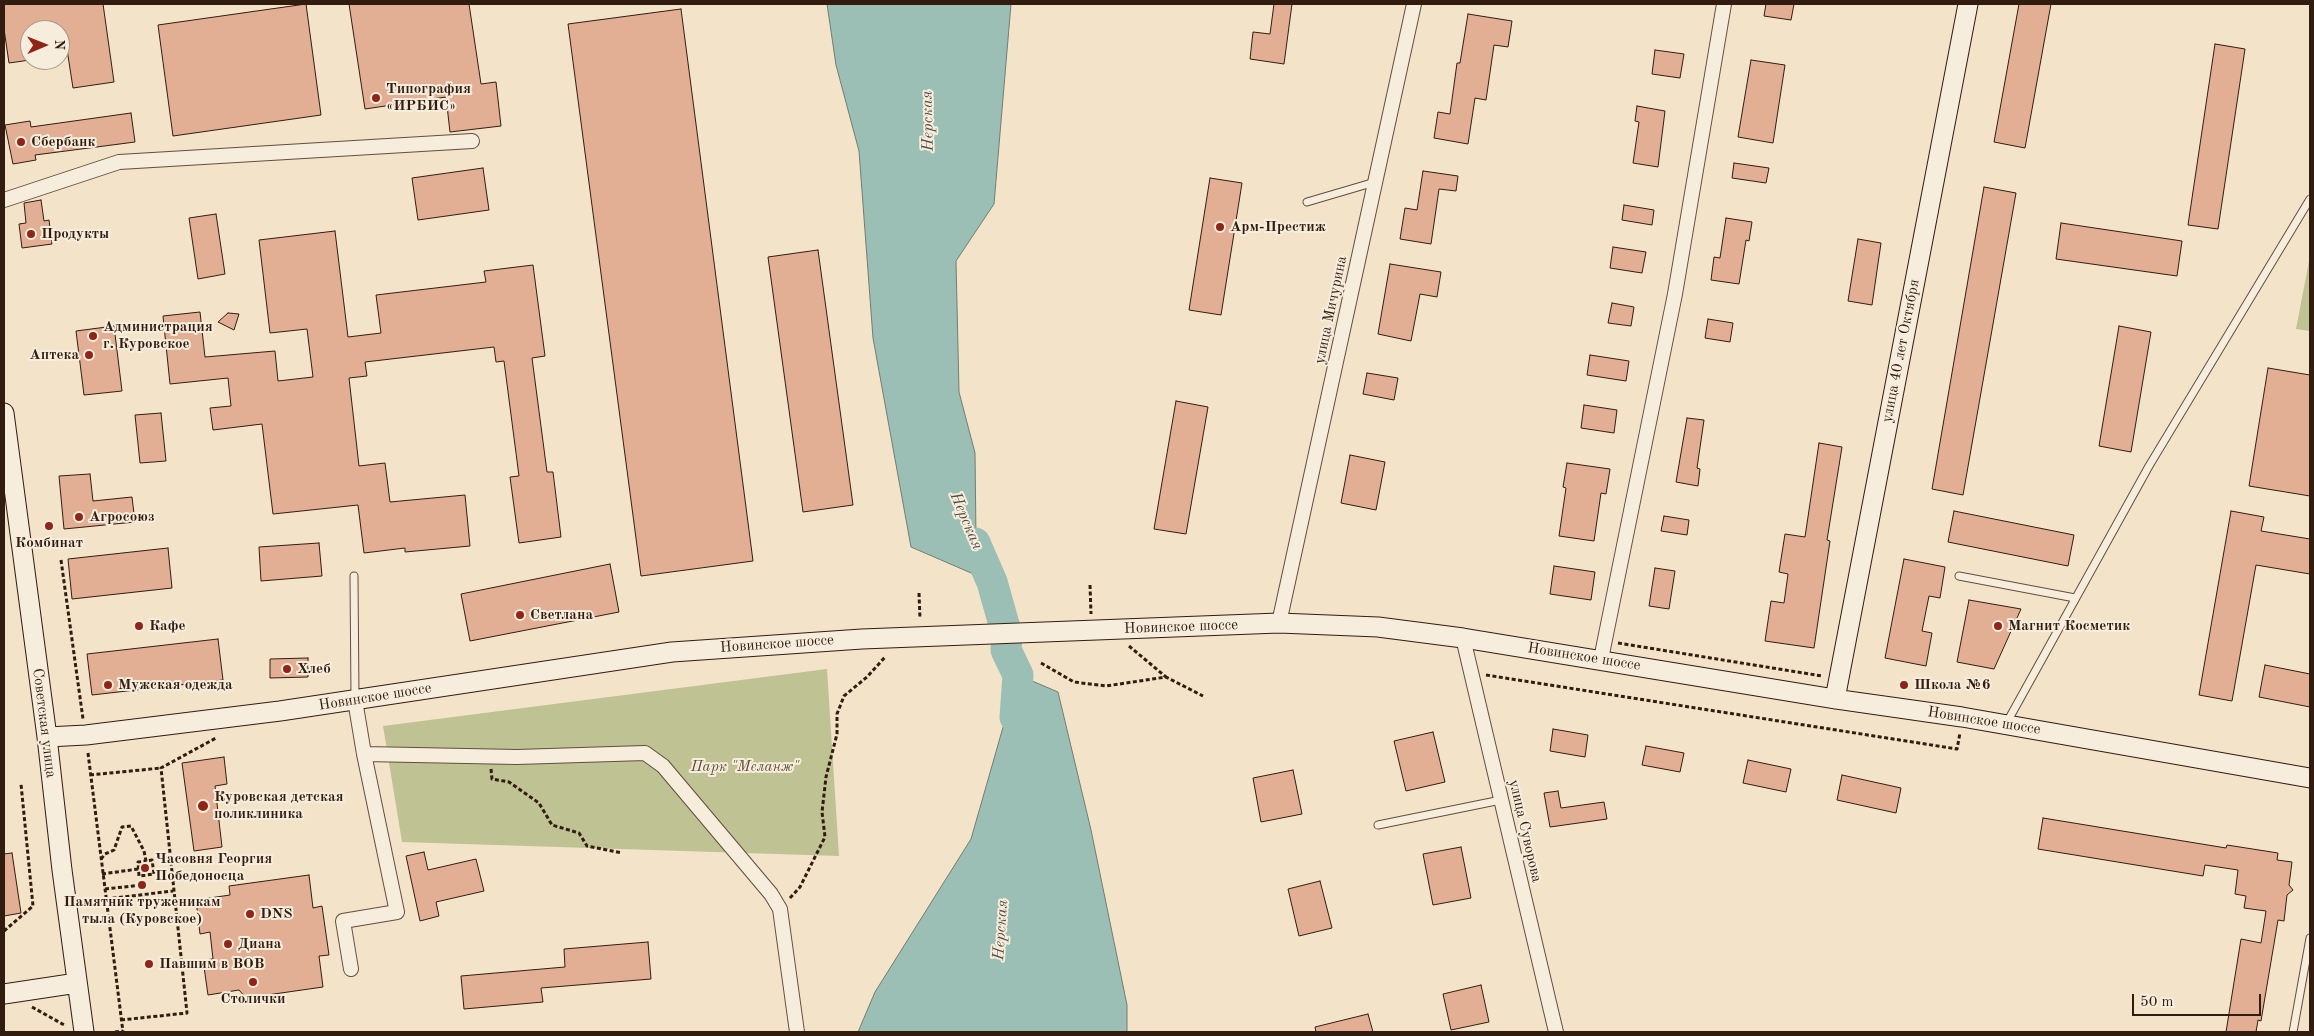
<!DOCTYPE html>
<meta charset="utf-8">
<style>
body{margin:0}
#map{position:relative;width:2314px;height:1036px;overflow:hidden;background:#f3e3c9;font-family:"Old Standard TT",serif}
canvas{display:block}
.frame{position:absolute;inset:0;border:5px solid #321c10;pointer-events:none}
.north{position:absolute;left:20px;top:20px;width:50px;height:50px;box-sizing:border-box;background:#f7eddc;border:1px solid #a8998a;border-radius:50%;rotate:89deg;font-size:14px;font-weight:700;line-height:20px;text-align:center;color:#321c10}
.north::after{content:'';display:block;margin:auto;width:18px;height:22px;background:#8f2418;clip-path:polygon(50% 0,100% 100%,50% 72%,0 100%)}
.scale{position:absolute;left:2132px;top:994px;width:129px;height:22px;box-sizing:border-box;border:2px solid #321c10;border-top:0;padding-left:6px;font-size:15px;line-height:18px;white-space:nowrap;color:#321c10;-webkit-text-stroke:4px #f7eddc;paint-order:stroke}
</style>
<div id="map">
<canvas width="2314" height="1036"></canvas>
<div class="frame"></div>
<div class="north">N</div>
<div class="scale">50 m</div>
</div>
<script>
const context = document.querySelector('canvas').getContext('2d');
context.lineJoin = 'round';
function fill(path, color) {
  context.fillStyle = color;
  context.fill(path, 'evenodd');
}
function poly(rows) {
  const path = new Path2D();
  for (const r of rows) {
    path.moveTo(r[0], r[1]);
    for (let i = 2; i < r.length; i += 2) path.lineTo(r[i], r[i + 1]);
  }
  return path;
}
function stroke(path, color, width, dash) {
  context.strokeStyle = color;
  context.lineWidth = width;
  context.lineCap = dash ? 'butt' : 'round';
  context.setLineDash(dash || []);
  context.stroke(path);
}
function write(font, color, halo, rows, align = 'center') {
  context.font = font + ' "Old Standard TT",serif';
  context.lineWidth = 4;
  context.setLineDash([]);
  context.textBaseline = 'middle';
  context.strokeStyle = halo;
  context.fillStyle = color;
  for (const [text, x, y, turn = 0] of rows) {
    context.save();
    context.translate(x, y);
    context.rotate((+turn || 0) * Math.PI / 180);
    context.textAlign = isNaN(turn) ? turn : align;
    if (halo) context.strokeText(text, 0, 0);
    context.fillText(text, 0, 0);
    context.restore();
  }
}
fill(poly([
 [2310,256,2310,331,2296,329],
 [827,669,839,856,402,842,383,726]
]), '#bfc293');
const water = poly([
 [827,4,1011,4,994,204,956,261,959,392,975,453,976,539,992,582,911,547,873,338,859,151,836,65,827,4],
 [1018,675,1058,692,1091,830,1127,1005,1127,1032,858,1032,875,992,971,839,1018,675]
]);
fill(water, '#9bbeb5');
stroke(water, '#717d73', 1);
stroke(poly([
 [975,543,992,582,1007,635,1006,650,1018,675,1015,717]
]), '#9bbeb5', 31);
const building = poly([
 [4,4,103,4,114,82,73,88,64,30,30,30,30,60,9,63,4,29,4,4],
 [306,4,321,115,173,136,158,25,306,4],
 [349,4,469,4,481,84,496,82,501,126,450,132,446,97,365,109,349,4],
 [1274,4,1292,4,1284,64,1250,59,1253,32,1270,34,1274,4],
 [1766,4,1794,4,1791,20,1764,16,1766,4],
 [2019,4,2051,4,2025,148,1994,142,2019,4],
 [681,9,753,561,641,576,568,24,681,9],
 [1468,14,1512,21,1508,47,1494,45,1486,100,1475,98,1468,144,1434,138,1438,112,1450,114,1457,63,1460,63,1468,14],
 [2215,44,2245,49,2218,229,2188,225,2215,44],
 [1655,50,1684,54,1680,78,1652,74,1655,50],
 [1751,60,1785,65,1773,143,1738,137,1751,60],
 [1637,106,1665,111,1658,167,1633,163,1639,122,1635,121,1637,106],
 [131,113,135,142,35,155,36,160,13,164,5,125,30,121,31,127,131,113],
 [1734,163,1769,168,1766,183,1732,178,1734,163],
 [483,168,489,210,418,220,412,178,483,168],
 [1423,171,1458,176,1456,191,1439,189,1431,244,1400,239,1405,208,1417,210,1423,171],
 [1210,178,1242,183,1221,315,1189,310,1210,178],
 [1984,187,2016,193,1963,495,1932,489,1984,187],
 [41,200,44,221,49,220,52,244,22,248,19,224,26,223,24,203,41,200],
 [1624,205,1654,210,1652,225,1622,220,1624,205],
 [216,214,225,274,198,279,189,218,216,214],
 [1726,218,1752,222,1749,241,1746,240,1739,284,1711,280,1714,257,1720,258,1726,218],
 [2061,223,2182,241,2177,276,2056,259,2061,223],
 [335,231,348,337,381,333,376,295,486,282,484,271,533,265,545,356,532,358,547,472,553,472,561,537,519,543,510,477,519,476,504,361,496,362,494,347,365,362,367,376,349,378,359,466,385,463,390,502,465,495,470,546,405,552,405,548,364,553,358,505,273,514,262,424,213,430,210,408,231,406,228,378,170,384,163,316,200,312,205,357,275,351,278,381,313,377,307,329,270,333,259,240,335,231],
 [1858,239,1881,243,1872,305,1848,301,1858,239],
 [1613,247,1646,252,1642,273,1610,268,1613,247],
 [818,250,853,505,803,512,768,257,818,250],
 [1390,264,1441,272,1437,297,1420,294,1411,341,1378,334,1390,264],
 [1612,303,1634,307,1631,326,1608,323,1612,303],
 [228,313,239,314,234,330,218,322,228,313],
 [1708,319,1733,323,1730,342,1705,338,1708,319],
 [114,326,122,391,84,395,76,331,114,326],
 [2119,326,2151,332,2131,452,2099,446,2119,326],
 [1590,355,1629,361,1626,381,1587,375,1590,355],
 [2268,368,2310,375,2310,496,2249,486,2268,368],
 [1367,373,1398,378,1394,400,1363,394,1367,373],
 [1176,401,1208,407,1186,534,1154,529,1176,401],
 [1584,405,1617,410,1614,433,1581,428,1584,405],
 [161,413,166,461,140,463,135,415,161,413],
 [1687,418,1704,420,1697,468,1700,469,1698,486,1676,482,1687,418],
 [1819,443,1842,447,1827,540,1830,541,1814,648,1765,641,1771,601,1784,603,1788,574,1779,572,1785,534,1805,537,1819,443],
 [1350,455,1385,462,1376,510,1341,503,1350,455],
 [1567,463,1610,469,1606,494,1601,493,1594,541,1559,536,1566,488,1563,487,1567,463],
 [90,474,93,501,132,497,135,522,64,529,59,476,90,474],
 [1954,511,2074,535,2068,566,1948,542,1954,511],
 [2231,511,2264,517,2261,531,2310,539,2310,574,2256,565,2232,701,2199,695,2231,511],
 [1664,516,1689,520,1687,535,1661,531,1664,516],
 [319,543,322,576,261,581,259,547,319,543],
 [168,548,172,588,72,599,68,559,168,548],
 [1904,559,1945,567,1940,598,1929,596,1922,631,1932,633,1926,666,1885,658,1904,559],
 [610,564,619,612,470,641,461,594,610,564],
 [1554,566,1595,572,1591,600,1550,594,1554,566],
 [1655,568,1675,571,1669,609,1649,606,1655,568],
 [1969,600,2021,609,1994,669,1957,662,1969,600],
 [218,639,223,680,92,695,87,654,218,639],
 [308,658,308,677,270,678,270,659,308,658],
 [2265,665,2310,674,2310,707,2259,697,2265,665],
 [1553,729,1588,735,1585,757,1550,751,1553,729],
 [1433,732,1445,782,1406,791,1394,741,1433,732],
 [1646,746,1684,753,1680,772,1642,765,1646,746],
 [224,757,227,784,215,786,222,847,194,851,182,763,224,757],
 [1748,760,1791,769,1786,792,1743,783,1748,760],
 [1293,770,1302,814,1261,822,1253,778,1293,770],
 [1842,775,1901,788,1896,813,1837,800,1842,775],
 [1558,791,1561,808,1604,802,1607,819,1550,827,1544,793,1558,791],
 [2043,818,2226,848,2227,845,2278,853,2277,860,2292,862,2289,885,2293,890,2287,895,2284,921,2278,920,2261,1021,2258,1020,2256,1032,2226,1032,2241,939,2261,943,2266,911,2244,908,2246,896,2235,894,2238,870,2205,865,2203,876,2038,849,2043,818],
 [1461,847,1471,898,1433,905,1423,854,1461,847],
 [424,852,428,870,476,859,484,891,436,902,439,916,420,921,406,856,424,852],
 [12,853,21,913,4,916,4,854,12,853],
 [309,875,313,908,322,906,329,955,319,956,323,987,246,998,239,990,208,995,203,960,213,959,210,932,200,934,196,900,230,895,229,886,309,875],
 [1320,881,1332,928,1299,936,1288,889,1320,881],
 [648,942,651,979,541,988,543,1002,464,1009,461,976,565,967,564,949,648,942],
 [1481,985,1489,1022,1451,1030,1443,994,1481,985],
 [1368,1014,1373,1032,1316,1032,1315,1027,1368,1014]
]);
fill(building, '#e2af95');
stroke(building, '#321c10', 1);
const lane = poly([
 [1307,202,1375,182],
 [354,576,355,700],
 [1959,576,2075,598],
 [2006,724,2149,466,2310,199],
 [1378,825,1501,800],
 [2293,1032,2310,938]
]);
const street = poly([
 [4,200,119,162,472,141],
 [1279,623,1414,4],
 [1463,638,1556,1032],
 [1601,659,1675,294,1724,4],
 [364,754,517,757,645,753,663,766,771,894,780,909,797,1032],
 [351,969,343,921,397,912,364,754,355,700]
]);
const secondary = poly([
 [4,413,47,737,62,870,84,1032],
 [1835,699,1968,4],
 [47,737,86,735,280,711,672,652,862,639,1279,623,1378,627,1463,638,1835,699,1962,717,2310,778],
 [4,994,77,983]
]);
stroke(lane, '#624e3e', 9);
stroke(street, '#624e3e', 16);
stroke(secondary, '#321c10', 21);
stroke(poly([
 [61,560,83,719],
 [1090,585,1091,614],
 [919,593,920,619],
 [1618,643,1822,676],
 [1129,646,1166,677],
 [1041,663,1074,682,1106,686,1166,677,1203,696],
 [1486,675,1957,749,1960,733],
 [88,753,123,1032],
 [491,769,492,779,509,782,539,803,552,825,579,833,587,846,622,853],
 [90,775,161,768],
 [101,859,105,854,114,850,122,827,131,826,144,851,146,861,152,860,154,874,139,876,138,862,146,861],
 [102,874,138,869],
 [105,889,142,885],
 [790,898,800,887,825,837,822,812,826,777,837,734,837,714,844,696,867,677,886,656],
 [106,899,173,891],
 [4,931,33,906,21,784],
 [32,1007,66,1026],
 [121,1020,187,1013,161,768,216,738],
 [115,1032,123,1031]
]), '#321c10', 3, [4, 2.5]);
stroke(lane, '#f7eddc', 7);
stroke(street, '#f7eddc', 14);
stroke(secondary, '#f7eddc', 19);
for (const [x, y, r, color] of [
 [376,98,5,"#8f2418"],
 [21,142,5,"#8f2418"],
 [1220,227,5,"#8f2418"],
 [31,234,5,"#8f2418"],
 [93,336,5,"#8f2418"],
 [89,355,5,"#8f2418"],
 [79,517,5,"#8f2418"],
 [49,526,5,"#8f2418"],
 [520,615,5,"#8f2418"],
 [139,626,5,"#8f2418"],
 [1998,626,5,"#8f2418"],
 [287,669,5,"#8f2418"],
 [108,685,5,"#8f2418"],
 [1904,685,5,"#8f2418"],
 [203,806,6,"#8f2418"],
 [145,868,5,"#8f2418"],
 [142,885,5,"#8f2418"],
 [250,914,5,"#8f2418"],
 [228,944,5,"#8f2418"],
 [149,964,5,"#8f2418"],
 [253,982,5,"#8f2418"]
]) {
  const dot = new Path2D();
  dot.arc(x, y, r, 0, 2 * Math.PI);
  context.fillStyle = color;
  context.fill(dot);
  stroke(dot, '#f7eddc', 2);
}
write('bold 15px', '#321c10', '#f7eddc', [
 ["Типография",386,89],
 ["«ИРБИС»",386,106],
 ["Сбербанк",31,142],
 ["Арм-Престиж",1230,227],
 ["Продукты",41,234],
 ["Администрация",103,327],
 ["г. Куровское",103,344],
 ["Аптека",79,355,"right"],
 ["Агросоюз",89,517],
 ["Комбинат",49,543,"center"],
 ["Светлана",530,615],
 ["Кафе",149,626],
 ["Магнит Косметик",2008,626],
 ["Хлеб",297,669],
 ["Мужская одежда",118,685],
 ["Школа №6",1914,685],
 ["Куровская детская",214,797],
 ["поликлиника",214,814],
 ["Часовня Георгия",155,859],
 ["Победоносца",155,876],
 ["Памятник труженикам",142,902,"center"],
 ["тыла (Куровское)",142,919,"center"],
 ["DNS",260,914],
 ["Диана",238,944],
 ["Павшим в ВОВ",159,964],
 ["Столички",253,999,"center"]
], 'left');
write('15px', '#321c10', '#f7eddc', [
 ["улица Мичурина",1331,310,-78],
 ["улица 40 лет Октября",1901,351,-79],
 ["Новинское шоссе",1181,627,-2],
 ["Новинское шоссе",777,644,-4],
 ["Новинское шоссе",1584,657,9],
 ["Новинское шоссе",375,697,-9],
 ["Новинское шоссе",1984,721,9],
 ["Советская улица",44,723,83],
 ["улица Суворова",1525,831,77]
]);
write('italic 15px', '#5c4e37', '#f7eddc', [
 ["Парк \"Меланж\"",745,767]
]);
write('italic 16px', '#524d42', '#f7eddc', [
 ["Нерская",928,121,-91],
 ["Нерская",966,521,67],
 ["Нерская",1001,930,-86]
]);
</script>
